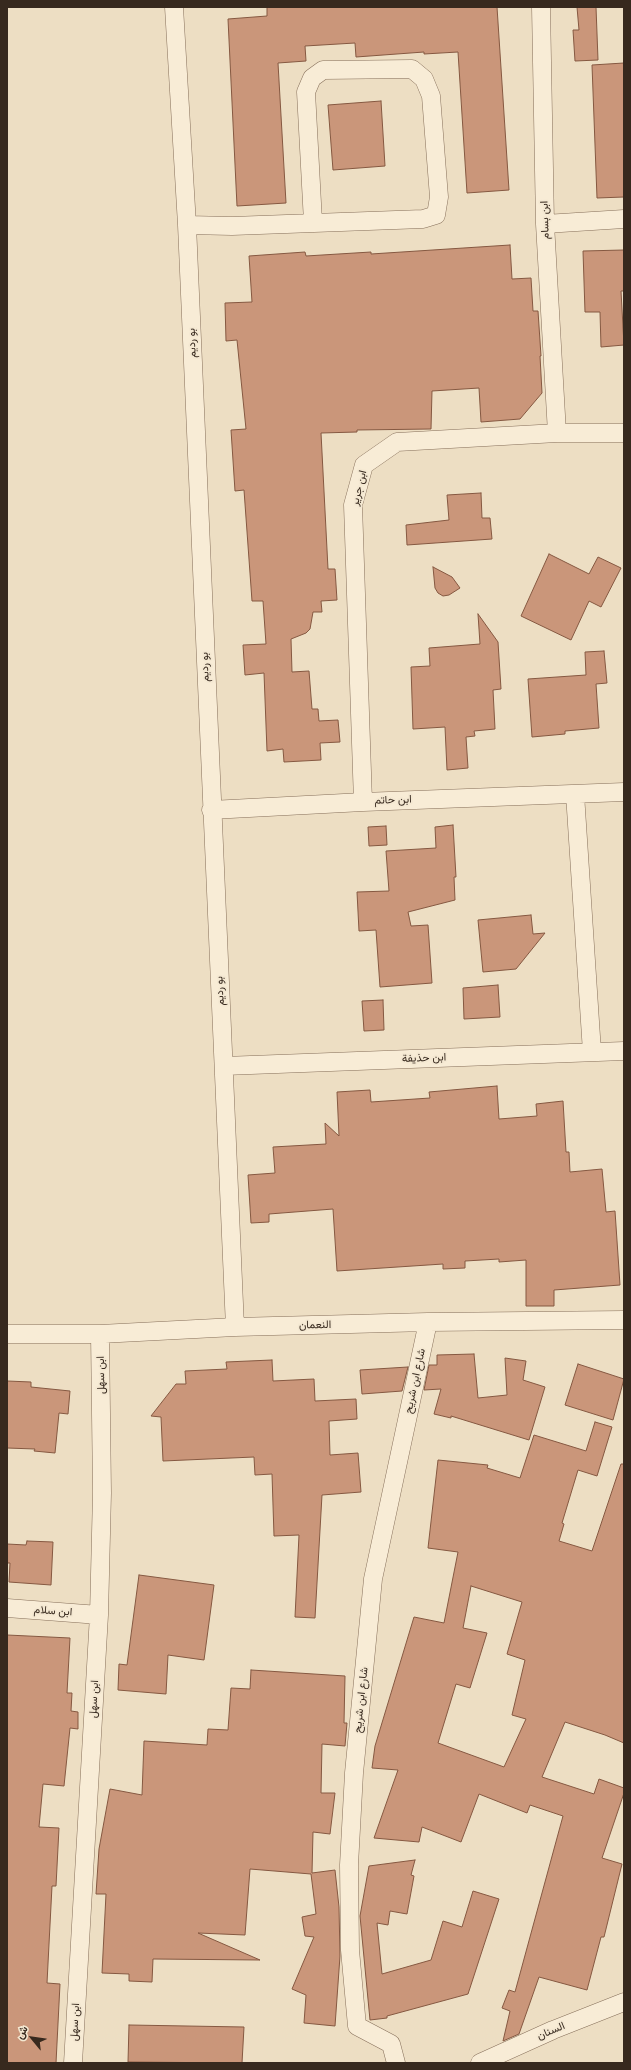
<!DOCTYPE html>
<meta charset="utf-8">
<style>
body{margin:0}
#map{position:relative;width:631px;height:2070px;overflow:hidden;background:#eddec3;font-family:"Noto Serif",Vazirmatn,serif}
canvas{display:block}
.frame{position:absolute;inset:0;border:8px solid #37291e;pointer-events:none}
.north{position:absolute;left:12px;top:2018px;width:40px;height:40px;-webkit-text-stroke:3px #f4e8d2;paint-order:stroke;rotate:299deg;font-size:11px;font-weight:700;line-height:16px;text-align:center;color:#37291e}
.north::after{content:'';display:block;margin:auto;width:14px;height:18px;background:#37291e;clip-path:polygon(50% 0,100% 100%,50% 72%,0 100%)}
</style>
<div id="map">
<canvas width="631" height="2070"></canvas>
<div class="frame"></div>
<div class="north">ش</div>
</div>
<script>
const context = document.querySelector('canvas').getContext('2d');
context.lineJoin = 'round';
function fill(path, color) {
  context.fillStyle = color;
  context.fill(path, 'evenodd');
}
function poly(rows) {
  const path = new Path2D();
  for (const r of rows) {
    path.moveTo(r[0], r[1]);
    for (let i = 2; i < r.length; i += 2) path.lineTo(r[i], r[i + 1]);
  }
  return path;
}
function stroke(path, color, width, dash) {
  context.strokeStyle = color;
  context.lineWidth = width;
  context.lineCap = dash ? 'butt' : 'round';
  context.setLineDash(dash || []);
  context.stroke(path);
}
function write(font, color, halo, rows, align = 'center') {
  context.font = font + ' "Noto Serif",Vazirmatn,serif';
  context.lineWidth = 3.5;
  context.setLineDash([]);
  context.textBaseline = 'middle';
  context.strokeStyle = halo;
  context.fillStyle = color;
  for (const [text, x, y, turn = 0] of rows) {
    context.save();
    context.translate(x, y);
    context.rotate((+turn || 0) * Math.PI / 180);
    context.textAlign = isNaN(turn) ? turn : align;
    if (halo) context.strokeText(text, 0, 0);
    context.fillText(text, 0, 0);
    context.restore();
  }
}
const building = poly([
 [267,7,497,7,509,190,467,193,458,52,424,54,424,52,356,57,355,43,305,46,306,61,278,63,286,203,237,206,228,19,267,16,267,7],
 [577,7,596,7,598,60,575,61,573,30,579,30,577,7],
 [624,63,624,197,597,198,592,65,624,63],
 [381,101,385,166,333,170,328,105,381,101],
 [510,245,512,279,531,278,533,311,538,311,541,356,540,356,542,393,520,419,481,422,479,388,432,391,431,429,357,430,357,432,321,433,328,569,335,569,337,600,321,601,322,612,313,612,310,629,306,633,291,639,292,672,309,671,312,709,318,709,319,721,338,720,340,742,320,743,321,760,284,762,283,749,267,751,264,673,245,675,243,645,266,644,263,601,252,601,244,490,235,491,231,430,246,429,237,340,226,341,225,303,252,302,249,256,305,252,306,256,371,252,371,254,510,245],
 [624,250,624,291,621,291,624,345,601,347,600,312,585,312,583,251,624,250],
 [481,493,482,518,490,518,492,539,407,545,406,525,449,520,447,495,481,493],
 [549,554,589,574,598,557,621,568,601,607,589,601,571,640,521,616,549,554],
 [433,567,452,577,460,588,449,595,443,596,438,593,435,588,433,567],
 [478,614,498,642,501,689,493,690,495,729,474,731,475,736,466,737,468,768,447,770,445,727,413,729,411,667,430,666,429,648,480,644,478,614],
 [604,651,607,683,596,684,599,728,565,731,565,734,532,737,528,679,586,675,585,652,604,651],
 [453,825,456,877,454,877,455,900,408,912,411,926,428,925,432,983,380,987,376,930,359,931,357,892,389,891,386,851,436,848,435,827,453,825],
 [386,826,387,845,369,846,368,827,386,826],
 [531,915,533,934,545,933,516,969,483,972,478,920,531,915],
 [498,985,500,1017,464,1019,463,988,498,985],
 [383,1000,384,1030,364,1031,362,1001,383,1000],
 [497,1086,499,1119,537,1116,536,1104,563,1101,566,1152,569,1152,570,1172,602,1169,606,1212,615,1211,620,1285,554,1290,554,1306,526,1306,526,1260,499,1262,499,1259,465,1261,465,1268,443,1269,443,1264,337,1271,333,1209,269,1214,269,1222,251,1223,248,1175,275,1173,273,1147,326,1144,325,1123,339,1136,337,1092,370,1090,371,1102,430,1098,429,1092,497,1086],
 [474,1354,478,1398,507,1395,505,1358,526,1361,523,1380,545,1387,529,1440,451,1416,451,1418,434,1414,441,1389,424,1390,429,1365,437,1365,437,1355,474,1354],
 [272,1360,273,1381,314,1379,315,1401,356,1399,357,1419,329,1421,330,1455,358,1453,361,1492,322,1495,315,1618,295,1617,299,1535,274,1536,272,1474,255,1475,254,1457,163,1461,161,1417,151,1416,176,1384,186,1384,185,1371,227,1369,226,1362,272,1360],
 [578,1364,624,1379,613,1420,565,1405,578,1364],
 [408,1367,402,1391,362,1394,360,1370,408,1367],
 [7,1381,31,1382,31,1387,70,1391,68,1414,59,1413,55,1453,34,1451,35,1449,7,1448,7,1381],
 [595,1422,612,1427,597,1476,578,1470,562,1523,564,1524,559,1541,592,1551,621,1464,624,1464,624,1743,605,1735,565,1722,542,1777,594,1794,599,1779,624,1788,624,1793,602,1858,622,1864,604,1937,601,1937,587,1990,539,1977,519,2034,503,2041,510,2011,502,2008,509,1990,515,1992,563,1816,530,1805,527,1813,479,1794,461,1842,422,1827,419,1842,374,1838,398,1770,372,1768,375,1746,414,1617,444,1623,458,1552,428,1548,438,1460,488,1465,487,1468,520,1478,534,1435,586,1451,595,1422],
 [471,1586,522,1602,507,1654,525,1660,512,1715,526,1719,504,1767,438,1743,456,1684,470,1688,487,1633,463,1628,471,1586],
 [27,1541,53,1542,51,1585,9,1582,10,1563,7,1563,7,1544,26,1545,27,1541],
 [139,1575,214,1585,204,1660,168,1655,166,1694,118,1690,119,1664,127,1665,139,1575],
 [7,1635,70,1638,67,1693,72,1693,71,1711,78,1712,78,1729,70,1728,64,1786,43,1784,39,1827,59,1828,56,1886,52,1886,47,1983,60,1984,56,2063,7,2063,7,1635],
 [251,1670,345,1676,344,1723,347,1723,345,1746,322,1744,321,1793,335,1793,330,1834,313,1832,312,1873,335,1870,339,1907,340,1956,335,2026,304,2023,306,1995,292,1989,314,1937,305,1936,302,1917,316,1914,311,1874,250,1869,245,1935,198,1933,260,1960,153,1959,152,1982,129,1981,129,1974,102,1973,106,1894,96,1894,99,1849,110,1789,142,1795,144,1741,207,1745,208,1729,228,1730,231,1688,250,1689,251,1670],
 [415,1860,411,1875,414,1876,407,1914,390,1911,388,1925,377,1923,382,1974,431,1960,443,1921,462,1927,473,1891,499,1899,468,1994,387,2016,387,2018,370,2020,360,1916,369,1866,415,1860],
 [129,2025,244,2027,242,2063,128,2062,129,2025]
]);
fill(building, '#ca967a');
stroke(building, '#855841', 1);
const street = poly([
 [174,7,187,225,235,1327],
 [541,7,545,224,557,433],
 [545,224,624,219],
 [187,225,232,226,423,219,436,215,439,197,431,96,424,79,412,69,323,70,312,78,306,92,313,222],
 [575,794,592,1052],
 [363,802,353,505,364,465,397,442,557,433,624,433],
 [211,810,363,802,624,792],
 [224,1066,624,1051],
 [7,1334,100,1334,235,1327,428,1322,624,1320],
 [7,1608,99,1615],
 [73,2063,99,1615,102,1493,100,1334],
 [396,2063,391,2044,357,2026,350,1950,349,1865,354,1773,373,1579,428,1322],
 [480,2063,553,2030,624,2002]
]);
stroke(street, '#866f5a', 19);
stroke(street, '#f8ecd6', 18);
write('11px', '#37291e', '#f4e8d2', [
 ["ابن بسام",545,220,-92],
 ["بو رديم",192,343,-92],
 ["ابن جرير",359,488,-76],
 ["بو رديم",205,667,-92],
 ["ابن حاتم",393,800,-2],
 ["بو رديم",220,991,-93],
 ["ابن حذيفة",424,1058,-2],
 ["النعمان",315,1325,-1],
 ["ابن سهل",101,1375,-91],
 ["شارع ابن شريح",415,1381,-78],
 ["ابن سلام",53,1611,4],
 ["ابن سهل",94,1699,-87],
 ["شارع ابن شريح",361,1700,-84],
 ["ابن سهل",75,2022,-87],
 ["السنان",551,2031,-23]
]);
</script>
